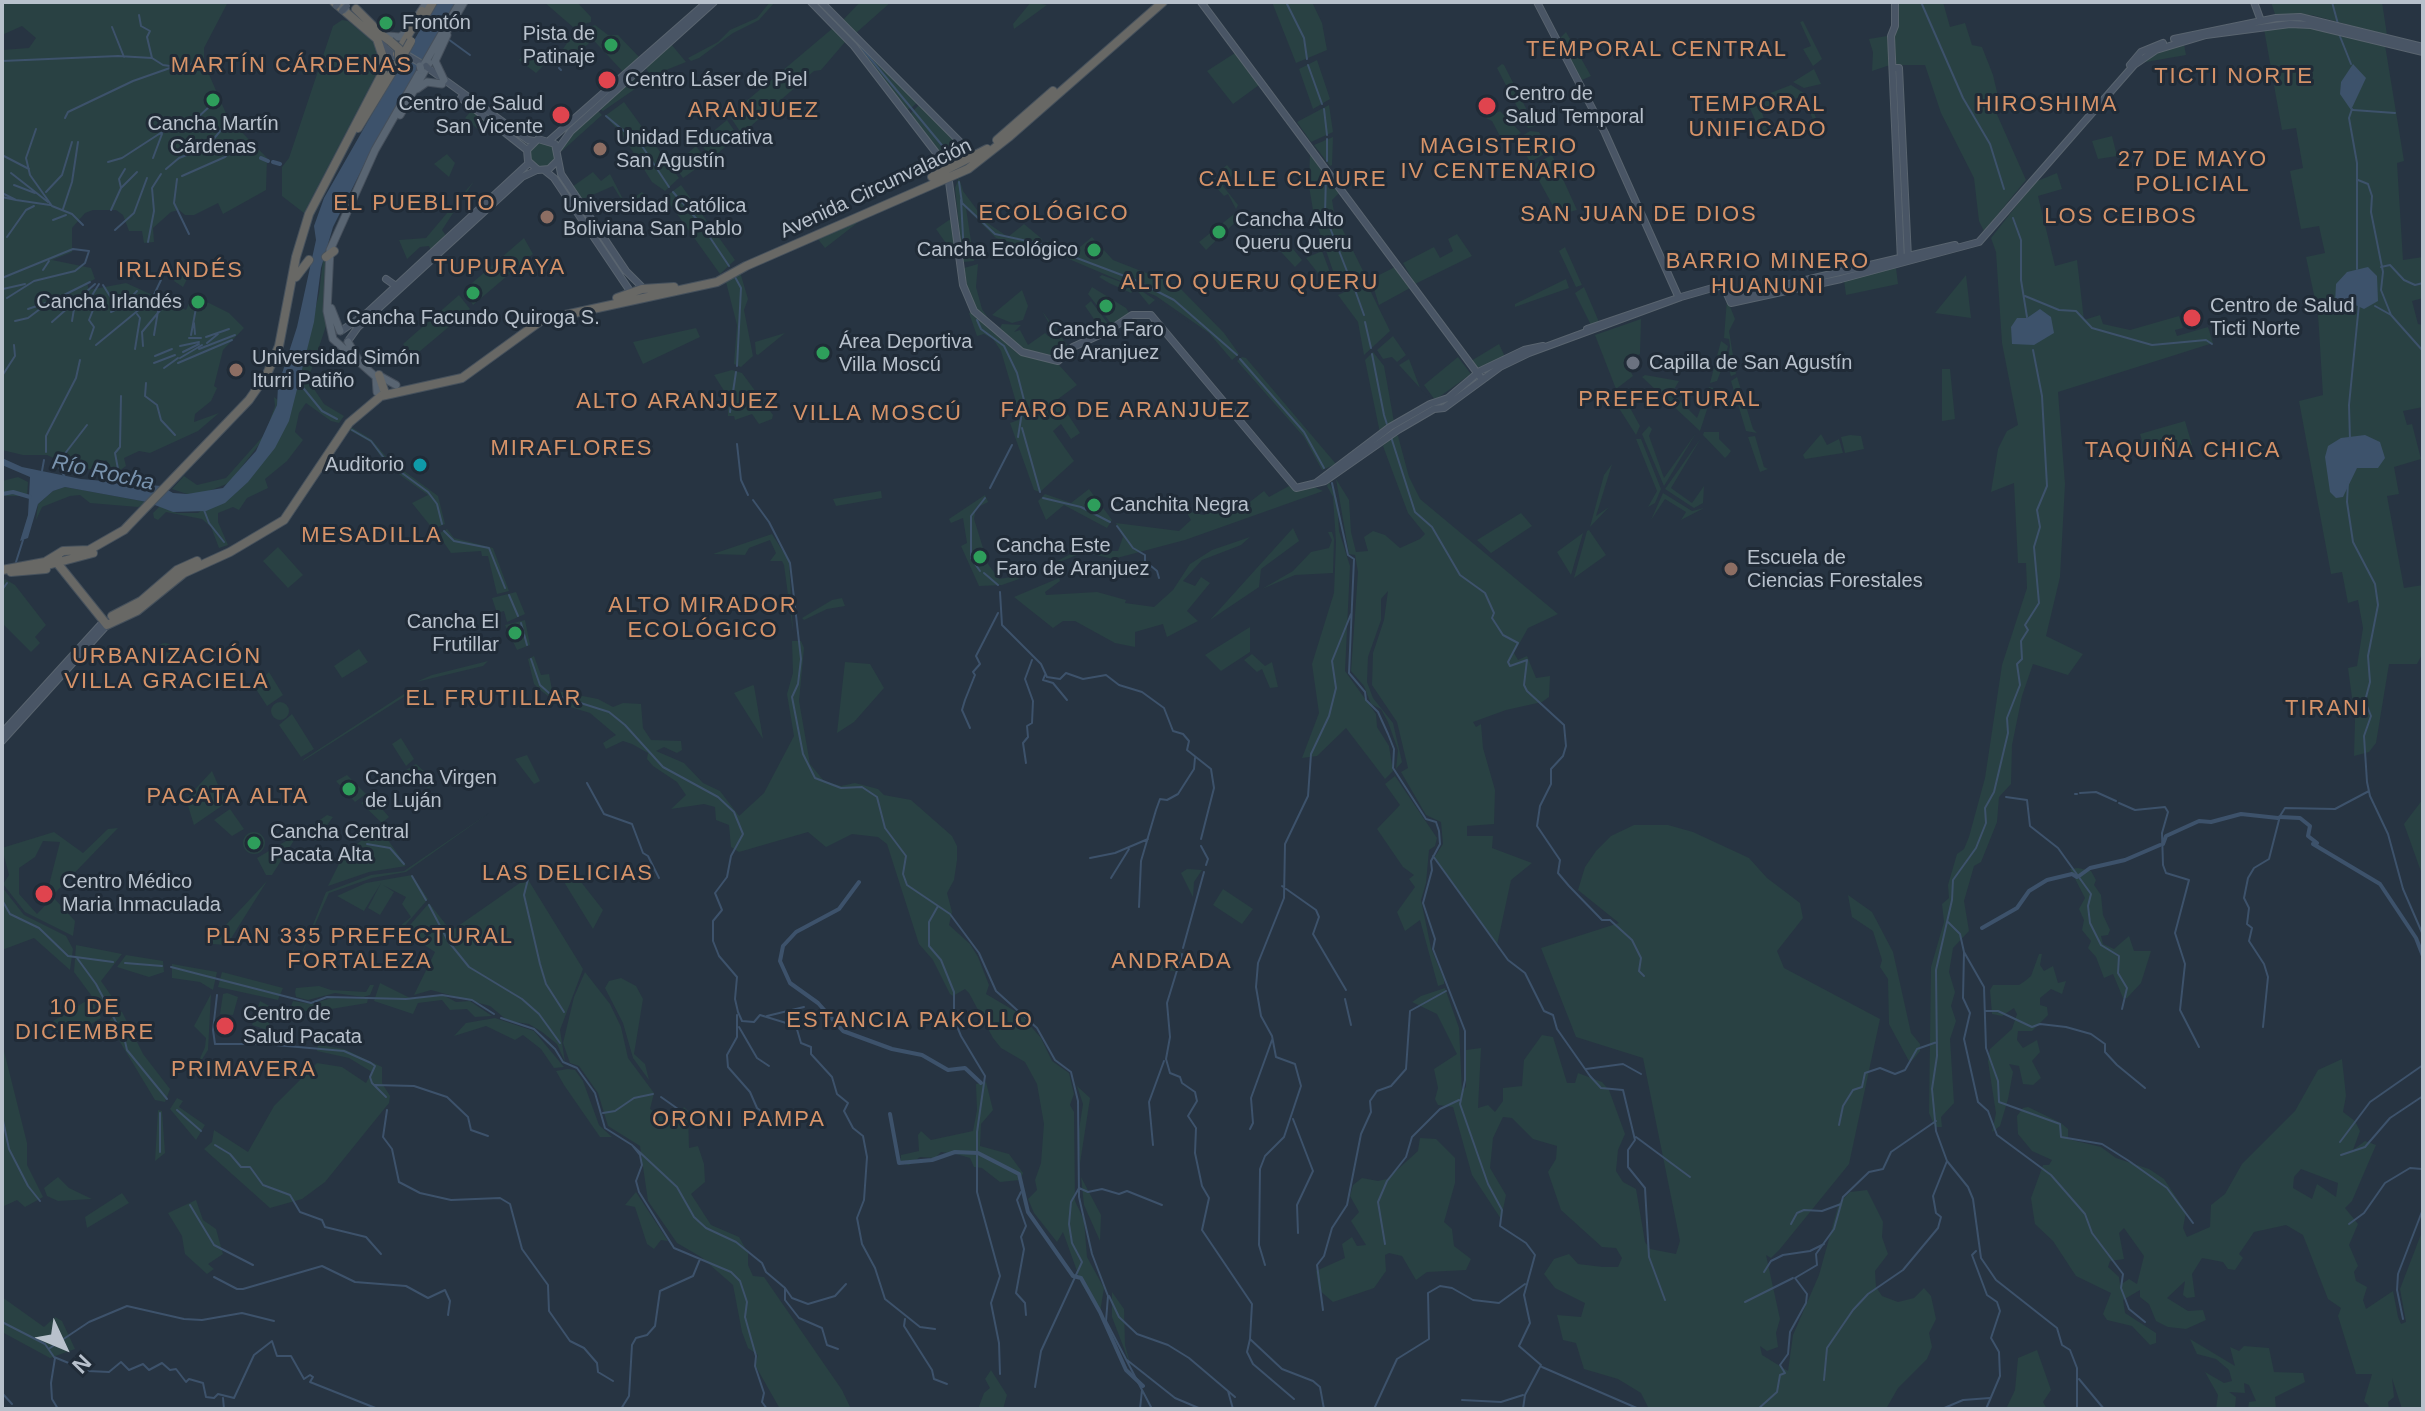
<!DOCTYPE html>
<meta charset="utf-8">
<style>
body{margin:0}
#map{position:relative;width:2425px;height:1411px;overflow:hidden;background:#273442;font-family:Arial,sans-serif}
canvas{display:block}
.frame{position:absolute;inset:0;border:4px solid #b8c1cc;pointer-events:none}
.north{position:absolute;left:24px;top:1307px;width:80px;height:80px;-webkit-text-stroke:6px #202b37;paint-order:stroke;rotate:134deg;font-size:22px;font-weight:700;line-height:32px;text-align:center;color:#b8c1cc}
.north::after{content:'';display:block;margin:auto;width:28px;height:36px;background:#b8c1cc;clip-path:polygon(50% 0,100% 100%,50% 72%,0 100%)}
</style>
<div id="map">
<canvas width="2425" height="1411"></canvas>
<div class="frame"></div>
<div class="north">N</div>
</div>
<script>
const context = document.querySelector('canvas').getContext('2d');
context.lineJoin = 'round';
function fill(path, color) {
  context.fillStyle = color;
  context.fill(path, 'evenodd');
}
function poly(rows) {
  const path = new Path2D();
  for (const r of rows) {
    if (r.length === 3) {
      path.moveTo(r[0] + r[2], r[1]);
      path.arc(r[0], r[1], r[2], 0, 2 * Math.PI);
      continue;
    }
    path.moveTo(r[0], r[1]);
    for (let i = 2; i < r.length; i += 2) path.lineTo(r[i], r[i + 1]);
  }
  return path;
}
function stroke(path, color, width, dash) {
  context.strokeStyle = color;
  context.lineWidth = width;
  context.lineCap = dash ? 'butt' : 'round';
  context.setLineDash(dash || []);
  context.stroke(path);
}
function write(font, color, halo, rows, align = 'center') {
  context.font = font + ' Arial,sans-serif';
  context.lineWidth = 6;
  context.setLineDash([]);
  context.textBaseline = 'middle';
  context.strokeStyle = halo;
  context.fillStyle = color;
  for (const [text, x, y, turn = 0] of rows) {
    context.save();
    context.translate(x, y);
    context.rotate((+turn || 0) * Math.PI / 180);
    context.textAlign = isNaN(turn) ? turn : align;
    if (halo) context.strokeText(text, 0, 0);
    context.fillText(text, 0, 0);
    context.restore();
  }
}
fill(poly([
 [2,2,228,2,204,48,204,63,228,118,267,158,266,190,223,214,218,203,194,215,185,215,179,210,171,212,153,228,154,242,144,243,142,231,129,231,123,215,116,210,93,210,85,213,72,228,72,252,52,260,91,268,95,279,87,283,89,290,126,283,186,310,193,295,229,313,244,328,223,350,214,386,217,388,211,401,195,414,194,422,219,413,198,431,150,453,139,451,124,458,126,466,115,474,106,460,92,469,79,470,47,455,23,455,2,450,2,50,29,48,36,38,22,26,2,35],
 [544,2,577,2,591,17,591,22,573,27],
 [770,2,775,2,759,20,733,33,699,58,691,61,688,58,718,42,730,30,757,18],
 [860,2,891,2,856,33,843,20],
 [1031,2,1047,5,1014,29,1013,24],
 [1272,2,1312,2,1322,23,1327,50,1296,63],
 [1897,2,1943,2,1950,27,1965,23,1972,45,1982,47,1993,75,2000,105,1995,110,2026,180,1984,231,1979,221,1974,178,1941,113,1925,65,1895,65,1892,36,1897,26],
 [2271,2,2382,2,2387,35,2312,15,2275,14],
 [342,20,348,21,375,43,380,67,304,213,282,196,282,167,289,158,333,26],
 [1803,21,1822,59,1813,66,1803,49,1811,46,1800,22],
 [595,25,608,35,618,35,640,58,625,74,585,31,582,34,590,42,587,45,563,61,557,58,575,31],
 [2305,26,2385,45,2404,161,2397,163,2403,260,2423,257,2423,298,2412,301,2418,324,2423,325,2423,407,2403,411,2407,425,2412,424,2421,459,2394,467,2399,494,2387,496,2404,588,2423,585,2423,653,2417,664,2389,664,2376,743,2369,752,2354,756,2355,720,2348,668,2357,666,2363,628,2358,600,2348,603,2342,572,2331,574,2299,401,2323,395,2318,314,2306,257,2325,253,2319,226,2301,229,2290,171,2303,168,2296,128,2282,130,2264,29],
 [833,28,845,42,821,70,814,71,744,132,739,130,731,118,737,109],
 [1566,32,1591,76,1582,80,1559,39],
 [1887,36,1890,65,1872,71,1873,52,1869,39],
 [854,40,917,103,911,108,906,110],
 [671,44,686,62,651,76,645,67],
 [2184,44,2186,55,2140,63,2153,53],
 [529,48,548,61,536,73,519,60],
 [1235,53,1259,85,1233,104,1207,71],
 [1317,60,1330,99,1313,109,1299,69],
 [1502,64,1504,65,1535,126,1528,128,1497,68],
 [1814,69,1821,84,1804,88,1793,82],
 [642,70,648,80,603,111,600,109],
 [1791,85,1807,95,1816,118,1813,120,1804,96,1761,109,1768,133,1762,135,1747,102],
 [624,102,679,178,665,191,652,182,621,133,605,116],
 [920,104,971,155,948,164,910,114],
 [1329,105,1333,132,1311,142,1297,122],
 [472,110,488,122,482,133,465,118],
 [598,111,602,115,562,151,561,143],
 [1500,111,1521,133,1503,142,1492,121,1486,118],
 [727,120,738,136,711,159,700,142],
 [1530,131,1539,132,1550,151,1530,162,1517,139],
 [2112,136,2117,156,2098,159,2092,141],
 [1333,137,1332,165,1330,166,1314,145],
 [542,154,13],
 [696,146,707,161,683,178,674,165],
 [1310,151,1341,191,1332,200,1334,212,1366,277,1340,291,1314,216,1309,186],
 [447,154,455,163,449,177,434,164],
 [1552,155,1577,210,1558,215,1531,166],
 [1227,165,1234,173,1223,186,1238,205,1236,209,1228,194,1224,196,1215,186,1224,178,1220,171],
 [593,172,601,181,610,174,625,203,642,192,644,194,626,207,613,186,581,200,572,187],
 [2057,173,2062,189,2038,196,2055,266,2077,260,2084,320,2100,315,2103,324,2130,330,2179,316,2183,328,2175,330,2177,336,2208,327,2213,343,2058,392,2065,484,2060,577,2046,636,2083,654,2068,675,2033,664,2022,696,2012,745,2011,784,1999,797,1997,822,1981,862,1974,866,1964,901,1969,931,1953,948,1949,972,1955,992,1951,1006,1956,1021,1950,1039,1954,1103,1941,1117,1942,1127,1935,1127,1929,1113,1931,967,1944,922,1942,904,1949,898,1948,885,1957,854,1964,849,1969,837,1985,778,2002,665,2027,588,2026,563,2018,563,2014,483,1991,492,1998,449,2007,431,2018,425,2002,343,1996,252,1991,238,2035,182],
 [959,178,963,191,986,222,1008,237,1024,224,1042,239,1040,248,1036,251,1027,246,1025,253,1013,250,1014,243,996,238,966,208,974,261,963,262,955,188],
 [474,181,442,230,447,237,431,251,429,246,420,247,407,259,399,240,426,238],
 [681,185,735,260,720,274,665,197],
 [1239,210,1244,214,1206,250,1199,242],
 [861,220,825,248,817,238],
 [949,220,952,221,955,245,950,249,936,229],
 [1280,233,1302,260,1295,267,1270,240],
 [1457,234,1472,256,1415,284,1403,263,1434,247,1440,258,1453,251,1448,239],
 [1092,237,1113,260,1177,285,1224,333,1239,354,1232,360,1209,333,1156,296,1043,248,1047,241,1074,252],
 [524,238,533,254,473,305,464,290],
 [1565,247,1582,285,1576,287,1559,251],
 [1322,251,1334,283,1329,287,1306,258],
 [186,259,195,263,183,287,174,281],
 [323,260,327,261,327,323,308,380,324,404,344,416,339,423,331,421,306,403,299,413,295,432,303,440,287,461,265,479,268,488,247,498,239,510,233,507,218,513,218,522,228,545,219,548,211,527,202,519,166,512,158,520,154,518,153,513,160,506,177,513,198,513,255,464,290,407,319,294],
 [978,264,976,287,982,309,992,324,978,312,969,297,964,268],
 [1395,267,1410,288,1379,305,1371,279],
 [1896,268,1898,284,1846,295,1844,280],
 [740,272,748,299,744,310,753,356,741,367,734,364,737,325,726,282],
 [1102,275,1137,288,1195,326,1155,300,1149,305,1136,289,1131,293,1109,283,1099,277],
 [1966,275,1971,318,1935,313],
 [1566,279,1569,288,1515,307,1515,304],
 [1366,282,1390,331,1364,355,1358,322,1338,295],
 [1092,287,1126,308,1129,313,1113,326,1088,294],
 [1584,287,1599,322,1591,325,1575,293],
 [1022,290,1028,306,1023,320,1012,323,992,315],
 [459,295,470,309,413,357,403,344],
 [1727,299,1735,319,1729,331,1736,374,1731,376,1727,363,1730,346,1729,339,1724,338],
 [1091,301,1109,325,1103,332,1085,306],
 [1042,311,1068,346,1056,356,1022,349,1000,328,1002,324,1021,325,1014,332,1020,330,1028,345,1045,333,1048,336,1054,332],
 [972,312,1017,353,1059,365,1077,385,1058,399,1080,433,1071,439,1061,424,1053,431,1074,461,1040,492,1034,490,1010,423,1021,419,1001,351,993,339,984,334,977,336,969,313],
 [1641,319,1640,354,1625,361,1633,376,1616,389,1595,335],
 [696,328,700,337,643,364,633,342],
 [785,333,758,355,756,354,755,342],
 [1393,336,1406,355,1397,362,1392,357,1383,359,1377,350],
 [1721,341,1728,346,1724,363,1717,381,1710,383],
 [1499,344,1505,357,1477,368,1471,361],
 [1373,352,1384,366,1394,422,1380,433,1365,360],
 [1242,357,1246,358,1336,464,1322,470,1304,437,1237,361],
 [1458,357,1471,374,1435,400,1424,385],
 [1409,359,1420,388,1431,400,1399,365],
 [1942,369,1950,369,1955,419,1942,421],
 [732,370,742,373,773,415,772,419,759,424,752,414,735,420,734,416,728,416,728,397,714,375],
 [1645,375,1679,381,1672,393,1697,418,1709,387,1714,388,1700,431,1642,377],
 [1737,377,1753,429,1757,433,1746,431,1731,381],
 [274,397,278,400,277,405,265,437,229,483,204,493,187,494,172,489,184,476,197,485,226,478,265,434,275,406],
 [1624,397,1640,426,1636,435,1615,402],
 [2185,421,2192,445,2147,458,2140,434],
 [1649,426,1652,429,1649,436,1664,478,1696,433,1664,486,1642,434],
 [351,427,371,439,389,460,438,496,445,524,433,529,412,503,428,495,386,465,372,443,349,430],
 [1704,432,1719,432,1719,439,1731,451,1728,455,1725,458,1703,435],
 [1394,434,1398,436,1409,477,1420,499,1558,614,1528,628,1514,653,1518,660,1527,656,1536,678,1550,676,1549,697,1542,702,1506,710,1473,722,1476,727,1481,724,1483,748,1495,790,1494,824,1467,826,1467,836,1493,836,1492,848,1532,863,1511,880,1497,945,1434,858,1443,844,1441,822,1426,815,1401,772,1408,768,1397,722,1372,685,1373,653,1384,620,1388,591,1381,599,1381,620,1368,657,1367,682,1373,698,1393,723,1402,762,1396,769,1398,750,1388,722,1381,709,1371,704,1364,686,1351,671,1358,572,1355,555,1349,554,1336,479,1349,500,1351,532,1356,552,1368,551,1364,537,1373,531,1385,535,1400,548,1420,539,1425,534,1408,513,1383,446],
 [1821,434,1827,445,1839,439,1843,453,1805,459,1803,455],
 [1850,435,1861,436,1864,449,1845,453,1841,437],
 [1755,436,1764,467,1768,469,1760,472,1748,437],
 [1701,438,1671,488,1692,503,1704,486,1703,503,1694,508,1665,489],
 [1636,439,1641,439,1661,489,1655,503,1648,507,1657,491],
 [1612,464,1596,516,1609,507,1590,527,1604,475],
 [18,477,28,482,27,496,2,496,2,481],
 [1329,482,1337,499,1339,531,1350,566,1345,671,1376,714,1377,727,1389,746,1393,771,1385,779,1346,728,1317,756,1302,758,1319,713,1312,664,1334,593,1336,542,1333,497,1327,486],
 [1289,486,1296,491,1312,486,1323,491,1185,540,1113,559,1084,552,1038,571,1086,546,1085,551,1118,551,1123,537,1116,523,1179,531,1191,520,1186,511,1204,515,1211,512,1213,503,1227,504,1235,498,1242,508,1264,491,1269,497],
 [65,487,82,490,147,502,138,507,90,503,80,495,70,496,42,507,36,520,38,504,53,491],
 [1089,489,1112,520,1107,528,1064,505,1046,520,1038,501,1045,494,1071,503],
 [881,491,882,498,836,506,833,499],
 [1663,493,1692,511,1704,508,1681,520,1686,512,1665,499,1651,520],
 [985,495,988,502,976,508,974,519,988,564,999,579,1017,576,1019,579,1002,585,979,586,961,546,967,543,963,518,951,523,949,519],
 [1521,513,1532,526,1491,553,1477,540],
 [1293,528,1299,541,1261,569,1259,587,1210,620],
 [447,529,454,538,493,548,509,591,497,594,488,556,482,556,481,551,451,553,438,534],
 [1589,530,1606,555,1574,578,1587,531],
 [1328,532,1332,532,1334,539,1333,573,1295,575,1262,589,1293,571,1311,552,1329,548,1332,540],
 [1583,533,1571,575,1557,552],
 [772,534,789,561,793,632,784,565,782,561,770,561,776,553,770,540,749,548,745,555,713,554],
 [1250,537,1241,545,1202,560,1183,581,1195,586,1201,577,1210,583,1187,611,1198,621,1167,637,1163,624,1135,632,1135,647,1115,643,1075,621,1063,621,1053,628,1014,597,1059,578,1060,581,1045,592,1046,595,1097,592,1126,600,1125,603,1154,607,1173,590,1190,564,1212,550],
 [278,547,303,575,288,588,263,561],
 [5,579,15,585,46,625,35,637,40,643,31,652,2,623,2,582],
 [516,592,525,614,507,622,504,611,497,613,492,598],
 [842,598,845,606,827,609,804,620,802,618,832,600],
 [525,620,530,645,517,650,505,625],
 [1250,627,1250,652,1221,671,1205,655],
 [792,641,801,641,804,648,799,701,810,764,824,781,841,786,855,783,878,789,884,795,911,800,952,836,957,846,957,860,954,880,947,893,952,912,949,925,970,944,978,957,989,985,986,994,1020,1014,1041,1038,1052,1061,1069,1073,1074,1094,1070,1105,1074,1112,1075,1201,1084,1220,1087,1257,1104,1288,1100,1312,1082,1285,1063,1232,1057,1242,1034,1213,1028,1199,1037,1190,1035,1180,1041,1163,1044,1124,1037,1084,1025,1062,1001,1048,993,1038,969,993,965,989,953,996,950,994,933,960,919,944,887,844,878,837,852,834,826,847,808,832,739,852,731,847,729,825,716,820,715,807,704,804,671,809,686,795,677,782,653,766,647,759,648,753,632,744,623,741,606,749,603,743,616,735,590,713,557,703,539,689,534,684,528,659,534,656,541,675,549,674,552,690,598,699,613,707,623,703,641,704,643,728,651,740,681,741,682,750,677,753,664,747,656,751,684,763,703,783,720,791,739,816,764,793,794,736,787,694,793,673],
 [165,652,9],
 [359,649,368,662,342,678,334,666],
 [1252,654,1265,666,1272,662,1278,687,1270,688,1262,669,1257,672,1244,660],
 [488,661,483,666,416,682,432,675],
 [845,662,870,664,884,688,854,722,837,733],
 [269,672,283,695,267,706,254,686],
 [753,685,754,686,763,739,734,693],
 [410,690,410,693,303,761,304,759],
 [280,711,9],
 [292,714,314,749,301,757,279,725],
 [401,738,414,759,406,766,392,744],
 [527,755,540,781,534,784,515,759],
 [416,764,435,781,436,785,428,788,406,770],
 [212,771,226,803,194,825,186,799],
 [347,775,366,794,355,802,336,781],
 [1395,776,1437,838,1435,846,1429,850,1426,883,1421,900,1431,948,1444,980,1444,984,1438,986,1420,920,1405,931,1397,912,1415,887,1409,879,1414,875,1403,867,1377,829,1400,805,1385,784],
 [371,796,389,817,382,823,361,803],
 [2423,799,2423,877,2404,824],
 [230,809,244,829,232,836,214,820],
 [489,813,406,872,372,878,329,893,297,965,326,892,371,875,404,871],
 [327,815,333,817,315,841,301,833],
 [1634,825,1668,825,1693,832,1749,858,1767,878,1800,903,1803,918,1777,951,1784,968,1880,1019,1849,1164,1780,1249,1771,1258,1766,1255,1780,1319,1776,1333,1778,1347,1767,1351,1760,1346,1762,1355,1788,1371,1793,1335,1819,1275,1839,1203,1850,1192,1867,1190,1883,1222,1882,1237,1888,1254,1875,1271,1876,1287,1882,1296,1898,1302,1914,1298,1924,1288,1931,1296,1936,1319,1929,1333,1932,1347,1927,1359,1898,1388,1886,1409,1649,1409,1641,1393,1618,1379,1584,1369,1576,1343,1563,1340,1557,1315,1581,1317,1585,1303,1555,1288,1544,1274,1554,1259,1569,1254,1578,1264,1603,1267,1618,1267,1622,1258,1616,1248,1602,1247,1561,1210,1548,1172,1556,1159,1557,1146,1533,1139,1512,1118,1503,1117,1493,1138,1490,1168,1506,1195,1501,1219,1472,1175,1453,1107,1438,1105,1435,1099,1438,1088,1434,1069,1457,1054,1437,1014,1412,1002,1421,996,1445,988,1459,1028,1462,1091,1466,1087,1466,1050,1481,1048,1478,1108,1488,1105,1495,1112,1503,1101,1503,1088,1522,1086,1524,1060,1542,1035,1553,1037,1567,1083,1575,1083,1578,1073,1602,1082,1609,1090,1625,1134,1618,1150,1616,1171,1623,1182,1636,1189,1645,1242,1650,1249,1676,1254,1680,1241,1643,1058,1576,1037,1541,948,1619,923,1578,890,1585,867,1596,851,1611,836],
 [379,827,406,866,369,872,328,886,344,854],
 [118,828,54,894,48,889,60,842,43,841,35,857,19,868,19,894,37,914,53,897,75,921,73,936,25,912,3,884,9,875,2,848,54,832,83,853,108,829],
 [254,843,11],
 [298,834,272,875,266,875,257,858],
 [570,868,603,910,593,929,561,877],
 [2078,868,2091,871,2096,880,2094,885,2101,895,2103,915,2110,930,2108,935,2101,936,2103,944,2114,949,2129,936,2134,951,2151,951,2141,983,2127,998,2123,998,2113,974,2104,978,2096,957,2088,948,2091,941,2082,930,2084,920,2079,909,2085,898,2070,869],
 [1187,869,1202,870,1194,882,1193,897,1181,873],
 [412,875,428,899,402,929,399,927,411,917,402,904,406,897,383,885,394,892,380,915,368,908,381,883,364,911,337,896,366,883],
 [527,878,583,969,560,1030,565,1062,557,1044,542,1032,529,1024,508,1021,490,1006,431,990,414,995,435,952,404,932,429,903,451,931],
 [267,881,227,945,213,944,212,940],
 [2,887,24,915,66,936,73,949,70,970,34,938,2,950],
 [1223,889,1253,909,1242,924,1213,905],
 [1848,895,1872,912,1893,952,1911,1033,1920,1044,1920,1051,1910,1063,1889,1024,1888,979,1880,967,1882,960,1873,931,1852,917],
 [76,945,122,954,101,981,117,1004,108,1012,102,1010,74,972],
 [1181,952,1177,971,1161,970,1162,953],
 [2039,954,2042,954,2040,965,2044,971,2053,966,2058,983,2066,981,2062,994,2051,989,2040,998,2040,1005,2047,1007,2048,1015,2032,1031,2018,1031,2017,1040,2023,1048,2037,1040,2040,1052,2032,1061,2041,1078,2033,1085,2023,1084,2019,1066,2009,1064,2013,1072,2008,1099,2000,1126,1992,1132,1996,1113,1988,1061,1990,1049,2012,1029,2017,1014,2014,1008,2002,1016,1992,1014,1990,990,1993,985,2019,985,2025,981,2031,976],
 [126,955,163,961,164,972,149,977,117,967],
 [172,964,217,972,213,990,200,982,172,978],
 [222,972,283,988,278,1000,218,987],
 [585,972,610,1004,621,1027,628,1058,654,1093,650,1109,668,1120,674,1119,684,1107,688,1111,689,1148,698,1146,704,1164,705,1182,691,1194,711,1225,739,1237,748,1253,748,1265,753,1276,764,1277,842,1390,851,1409,780,1409,755,1365,758,1355,748,1348,742,1332,733,1285,701,1257,677,1243,648,1201,640,1146,608,1126,598,1093,579,1066,570,1063,563,1043,574,997],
 [621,978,636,986,643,999,634,1054,645,1064,649,1080,633,1058,623,1023,605,988,609,981],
 [380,983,412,999,443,995,456,1002,470,1001,492,1016,475,1017,467,1009,450,1010,442,1000,418,1003,413,1014,374,1001],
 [370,985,374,985,370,995,363,997,335,993,308,1000,296,997,295,992,296,988,319,986,331,990,366,992],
 [227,993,238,997,233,1015,220,1014,223,994],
 [211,994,208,1050,194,1072,205,1047,206,1038,194,1026],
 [91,998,101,1018,60,1042,53,1021],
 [331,998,368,999,367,1003,331,1009,289,1012,293,1001,312,1004],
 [260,1001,275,1009,267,1030,252,1025],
 [118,1011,122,1012,143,1054,170,1089,165,1102,155,1100,108,1022],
 [495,1018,534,1031,564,1067,554,1068,541,1049,523,1035,515,1040,486,1026,454,1036,466,1023],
 [2,1043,27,1143,27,1165,43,1197,25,1207,17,1200,4,1206,2,1202],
 [318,1045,344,1049,382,1067,382,1083,390,1096,389,1103,325,1182,302,1199,270,1208,204,1149,212,1142,214,1130,248,1152,274,1106,317,1063,342,1067,366,1083,372,1072,349,1058,317,1051],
 [2342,1059,2346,1096,2343,1112,2355,1121,2360,1131,2353,1150,2365,1141,2376,1145,2352,1201,2345,1208,2358,1224,2349,1245,2358,1266,2354,1272,2356,1281,2367,1287,2363,1300,2366,1309,2393,1291,2398,1317,2401,1324,2406,1322,2400,1289,2423,1229,2423,1409,2402,1409,2392,1378,2394,1397,2388,1402,2389,1409,2366,1409,2369,1406,2364,1401,2372,1374,2356,1374,2338,1316,2341,1308,2328,1299,2303,1235,2286,1225,2254,1232,2239,1254,2243,1258,2235,1270,2228,1269,2223,1262,2202,1258,2192,1274,2195,1297,2187,1298,2183,1295,2185,1281,2167,1298,2188,1311,2203,1310,2206,1320,2186,1329,2168,1327,2156,1321,2149,1304,2140,1297,2140,1290,2123,1300,2125,1313,2156,1333,2156,1343,2150,1345,2132,1326,2107,1320,2103,1314,2111,1293,2076,1276,2053,1241,2035,1224,2031,1198,2043,1165,2049,1165,2052,1160,2032,1151,2018,1134,2017,1116,2023,1108,2028,1107,2061,1123,2068,1129,2068,1139,2101,1147,2116,1158,2149,1169,2164,1179,2186,1212,2183,1228,2187,1237,2210,1227,2211,1205,2225,1194,2242,1164,2295,1111,2318,1070],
 [2301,1169,2338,1183,2336,1197,2317,1184,2312,1199,2293,1188,2294,1177],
 [2124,1228,2144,1256,2137,1284,2129,1279,2120,1285,2119,1277,2108,1267,2110,1261,2124,1259,2119,1233],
 [568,1069,575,1070,583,1081,599,1125,612,1137,600,1137,564,1085,556,1071],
 [986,1082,993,1110,981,1124,980,1146,1009,1154,1023,1173,1020,1180,1000,1182,982,1168,974,1167,970,1158,956,1154,941,1152,935,1158,920,1157,909,1165,900,1163,901,1155,919,1151,918,1135,921,1131,931,1140,973,1131,977,1110,976,1084],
 [1077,1086,1090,1098,1080,1163,1078,1136,1083,1104],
 [177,1098,183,1101,179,1107,205,1125,196,1140,170,1109],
 [158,1110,162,1111,165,1153,155,1161],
 [1420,1138,1436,1139,1455,1158,1455,1183,1444,1222,1452,1229,1454,1246,1471,1259,1466,1270,1427,1272,1416,1280,1402,1256,1389,1253,1385,1255,1386,1271,1374,1288,1333,1302,1319,1290,1316,1271,1345,1258,1342,1244,1352,1237,1357,1246,1366,1245,1351,1221,1359,1212,1350,1196,1353,1185,1362,1178,1378,1181,1387,1179,1418,1151],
 [58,1177,69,1188,92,1199,58,1201,47,1196,44,1188],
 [1081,1177,1101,1215,1100,1241,1084,1205],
 [636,1192,668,1241,661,1240,654,1249,647,1244,635,1207,625,1205],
 [122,1193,129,1203,87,1228,85,1217],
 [196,1200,203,1220,216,1229,223,1254,208,1264,214,1269,207,1274,185,1254,182,1236,168,1213],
 [1112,1292,1124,1309,1125,1345,1131,1367,1112,1317],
 [2,1297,44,1327,55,1317,62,1321,75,1349,50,1358,2,1332],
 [2190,1339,2235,1366,2230,1347,2239,1351,2244,1346,2269,1348,2274,1372,2303,1373,2305,1382,2275,1397,2276,1409,2248,1409,2249,1402,2256,1401,2249,1385,2244,1383,2245,1393,2229,1392,2236,1397,2235,1409,2216,1409,2218,1395,2205,1372,2224,1383,2232,1381,2229,1370,2216,1359,2197,1354],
 [2037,1350,2051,1390,2043,1402,2047,1409,2006,1409,2015,1390,2018,1358],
 [991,1370,1007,1395,1003,1409,978,1409,984,1393,990,1388,985,1379]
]), '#294143');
fill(poly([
 [436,2,456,2,372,149,333,227,321,268,314,322,289,421,275,448,248,482,225,503,206,511,173,512,147,502,65,487,53,491,38,504,28,538,20,541,28,515,30,477,2,465,2,458,22,467,81,479,161,486,173,493,187,494,223,488,256,451,277,405,278,386,297,327,316,240,314,226,324,198],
 [2353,64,2366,78,2351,110,2340,94,2341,82],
 [2368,267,2377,276,2378,301,2364,309,2351,303,2339,307,2335,303,2336,284,2347,272],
 [2040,309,2051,317,2054,333,2034,345,2012,344,2011,327,2017,318,2027,318],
 [2365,435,2380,442,2385,458,2378,468,2357,468,2343,497,2336,498,2330,492,2325,457,2328,446,2341,438]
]), '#3d526b');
stroke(poly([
 [815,2,833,19],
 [1286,2,1304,38,1307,59],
 [1921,2,1963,98,1990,144,2004,189],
 [2332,2,2338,24],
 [139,15,141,26,150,31,147,37,152,58],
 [837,24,851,37],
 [112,27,124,57],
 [2339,34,2351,64],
 [448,39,470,55],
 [855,40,955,161],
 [2,61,118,56,152,58,163,65,184,68,196,61],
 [1308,65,1322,104],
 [559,68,561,70],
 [1324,109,1327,135],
 [2352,109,2349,118,2357,163,2357,269],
 [2353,110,2395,113],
 [606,116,642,146,669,187],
 [65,118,68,112,133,81,170,68],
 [36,129,26,158,30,175,52,206,72,214,83,225],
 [2,155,29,169],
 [153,158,162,134],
 [1327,161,1327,139],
 [108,162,122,158,159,134,169,129,173,131,196,119,209,107],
 [166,169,179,158,207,147,226,124],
 [11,173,48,202],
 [1326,174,1325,215,1352,284],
 [182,176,225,157,235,147],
 [177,179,174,203,189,234],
 [2358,180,2368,184,2372,196,2371,212,2383,272,2381,290,2391,315],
 [959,182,962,203,995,234,1041,244],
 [14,185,35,193],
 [121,188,119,179,125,169],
 [46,192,62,175,72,142],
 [673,192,701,224,729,266],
 [2,193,16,200,50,205],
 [2,197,16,200],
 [961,200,964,254],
 [63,209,72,182,78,142],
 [111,210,121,188,137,172],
 [2013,218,2021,240,2021,280,2027,317],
 [53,220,66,215],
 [115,230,134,213,147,178],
 [7,237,26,210,34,206],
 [148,242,154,211,152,188,161,174],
 [1045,246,1135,280,1174,300,1237,355],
 [2381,267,2390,265,2404,280,2415,285,2423,283],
 [43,270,49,261],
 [735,277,741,288,737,366],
 [2,278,73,249,89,251,85,263,75,271,34,281,7,298],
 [103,285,113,301],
 [3,289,25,284],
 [1355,290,1364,315],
 [2025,296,2059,310,2076,311,2092,328,2152,345,2206,340,2212,344],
 [2375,306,2391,315,2423,351],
 [28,309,46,303],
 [111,312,123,306,137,291],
 [977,320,981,329,1004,346,1017,373,1024,400,1018,437],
 [15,321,28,318,48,303,90,282],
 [72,321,75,303],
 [52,322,95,284],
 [1365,322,1371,348],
 [194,323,195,334],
 [154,335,158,311],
 [191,335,196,308],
 [206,337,229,329],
 [189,338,201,338],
 [90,339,94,327,89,320,93,310,91,297,99,284],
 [207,343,218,334],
 [96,345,152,299,161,280],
 [143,346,142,332,167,302],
 [180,346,199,342],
 [135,349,140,318,137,314],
 [199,349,235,335],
 [2033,350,2042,396,2047,486,2037,510,2040,527,2034,547,2039,603,2025,625,2028,630,2021,641,2022,659,2017,664,2020,685,2007,718,2008,733,1994,792,1985,808,1986,823,1976,848,1953,880,1952,900,1936,970,1937,1056,1932,1089,1936,1131,1947,1161,1968,1187,1973,1199,1981,1258,1996,1280,2057,1328,2062,1345,2070,1350,2077,1368,2077,1409],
 [183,352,199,344],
 [1372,354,1384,415,1415,512,1432,527,1460,575,1485,593,1494,613,1492,618,1503,635,1518,643,1508,662,1510,666,1527,660,1524,685,1527,691,1564,725,1566,746,1563,756,1551,769,1551,784,1540,806,1537,826,1560,860,1558,873,1569,886,1602,920,1610,920,1632,940,1641,958,1639,971,1644,976],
 [155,356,172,349],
 [180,358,202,345],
 [1240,359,1304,432,1324,468],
 [154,363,175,355],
 [178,363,232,340],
 [164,368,178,358],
 [2,376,15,356,14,345],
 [296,379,322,411,337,419],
 [146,383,145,396,157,405,161,420,175,435],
 [730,412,736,372],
 [1022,428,1040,492],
 [352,430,371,441,387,462,428,492,437,504,442,524],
 [2350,440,2349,405,2359,304],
 [737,444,741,480,748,495],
 [46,452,46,436,76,378,80,360],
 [60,460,87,425],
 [59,468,65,477],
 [118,469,115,453,120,447,121,396],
 [42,471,44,460],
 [2348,482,2347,502,2353,542,2375,584,2378,605,2368,656,2370,682,2365,701,2371,716,2364,736,2367,782,2370,796,2388,834,2403,889,2423,935],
 [1332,483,1348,555,1354,559,1349,673,1365,692,1366,700,1378,712,1388,734,1394,749,1393,768,1426,819,1436,822,1439,831,1440,844,1431,861,1432,870,1423,903,1435,939,1433,949,1465,1031,1465,1080,1460,1104,1488,1184,1502,1210,1500,1226,1526,1243,1535,1255,1524,1295,1530,1323,1519,1346,1541,1365,1525,1395,1523,1409],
 [990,488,1012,445],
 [1043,498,1081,507,1110,522],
 [753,500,769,522,790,563,801,659,798,684,792,697,803,754,815,778,841,788,862,787,877,797,885,828,906,856,903,874,907,885,950,914,979,953,996,991,1037,1028,1055,1060,1071,1072,1078,1101,1079,1197,1092,1254,1108,1296,1106,1321,1152,1409],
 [204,510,209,523,224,542],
 [1117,526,1133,548,1145,555,1145,561,1157,571,1159,578],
 [444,531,454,541,489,548,505,588],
 [16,562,23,540],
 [980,571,971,558,971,516,985,498],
 [984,573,998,585],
 [2,590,7,583],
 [1000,592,1002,625,1041,664,1047,677,1060,679,1066,673,1083,679,1106,675,1119,685,1142,692,1164,708,1173,731,1183,734,1189,741,1187,750,1211,769,1214,788,1201,839],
 [509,595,518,616],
 [521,623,527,645],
 [531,659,540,685,549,693,609,712,625,725,663,767,718,797,734,812,743,834,731,856,727,877,715,893,722,910,713,921,713,941,719,956,737,977,735,999,738,1012,742,1021,754,1022,760,1015,796,1026,801,1043,811,1047,811,1054,832,1077,837,1094,848,1103,844,1111,853,1128,863,1136,867,1157,864,1200,857,1218,862,1244,875,1268,885,1299,920,1327,935,1329],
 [1045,675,1043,680,1053,683,1067,700],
 [970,728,962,710,965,700,975,675,973,672,980,664,976,656,998,613],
 [1026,763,1023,743,1028,737,1027,726,1032,723,1033,701,1025,679,1032,660],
 [587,783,604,814,632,824,643,853,648,856,659,878],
 [2080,793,2096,792,2116,801],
 [2075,794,2077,794],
 [2006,797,2027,800,2030,826,2058,848,2091,894,2088,906,2090,923,2101,945,2119,956,2118,973,2127,988,2122,1009],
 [2119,803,2135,810,2165,807,2168,812,2162,833,2163,865,2166,873,2189,880,2175,933,2185,964,2180,1010,2199,1047],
 [367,844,390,848,404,864],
 [1201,846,1208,859,1206,865],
 [1433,856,1508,960,1525,973,1544,1011,1553,1015,1557,1029,1590,1076,1601,1088,1623,1090,1635,1140,1628,1150,1628,1167,1645,1188,1649,1257,1665,1300],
 [1090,858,1115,853,1148,839],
 [412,876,426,900],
 [1111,878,1129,849],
 [528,879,524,895,540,964,546,984,564,1012],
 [1282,886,1316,910,1319,917,1313,934,1346,990],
 [2,900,10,914,39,928,68,956,113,962],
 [429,905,448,941,469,967,522,999,539,1014,560,1043],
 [938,906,929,922,929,946,941,960,954,992,954,1019,961,1036,985,1076,977,1132,977,1192,1000,1276,991,1303,999,1343,1000,1374],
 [1139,907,1141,861,1156,810,1160,799,1167,800,1178,794,1194,769,1195,758],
 [1948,922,1960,934,1964,952,1963,998,1970,1013,1964,1039,1978,1102,1988,1111,1997,1135,2051,1175,2085,1214,2092,1233,2123,1274,2121,1288,2129,1309,2145,1322],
 [1183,948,1204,872],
 [1964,952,1984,987,1986,1048,1998,1081,1999,1102,2060,1124,2061,1137,2102,1144,2129,1161,2167,1188,2193,1223],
 [1182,954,1167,1003,1170,1037,1166,1059,1170,1073,1180,1077,1182,1083,1195,1092,1197,1101,1188,1116,1196,1128,1195,1153,1202,1186,1209,1198,1202,1230,1252,1304,1250,1339,1282,1369,1313,1381,1320,1387,1324,1409],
 [77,958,96,984,124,1037,127,1050,167,1099],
 [125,963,162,966],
 [171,967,311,1003,327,997,406,999,442,995,472,1000,494,1014],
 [217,995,213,1030,215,1044,262,1044],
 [1345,999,1351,1025],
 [1986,1011,1998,1011,2032,1027,2040,1024,2066,1027,2091,1034,2105,1044,2105,1052,2117,1065,2145,1088],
 [737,1015,737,1037,727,1055,728,1067,750,1092,757,1108,781,1126],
 [767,1016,804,1007],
 [501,1018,534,1029,555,1049,563,1062,577,1068,595,1093,605,1128,632,1145,640,1155,642,1165,636,1181,639,1192,674,1248,731,1272,740,1281,747,1302,745,1317,756,1356,755,1366,764,1393,762,1402,767,1409],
 [739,1027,757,1058,769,1066],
 [2263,1027,2268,977,2264,964,2249,941,2252,928,2247,924,2249,908,2244,898,2248,878,2254,868,2269,859,2280,816,2285,808,2335,809,2369,791],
 [275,1045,344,1051,371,1063,375,1066,370,1077,372,1083,386,1097],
 [1586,1069,1623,1064,1641,1074],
 [375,1085,414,1086,447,1097,468,1117,471,1130,488,1136],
 [661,1097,678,1109],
 [177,1110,201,1131],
 [387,1110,383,1137,392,1149,399,1182,420,1193,451,1200,500,1198,510,1204,522,1249,548,1285,549,1311,570,1341,584,1348,597,1363,598,1372,613,1381],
 [160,1113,160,1152],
 [603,1113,615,1111,634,1098,653,1094],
 [2,1116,9,1149,28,1186,40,1201],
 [1293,1119,1313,1171,1297,1205,1298,1233],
 [1839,1125,1843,1106,1853,1090,1862,1087,1865,1073,1880,1068,1895,1074,1905,1070,1917,1049,1937,1042],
 [1250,1129,1253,1123,1251,1098,1272,1040],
 [1636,1137,1690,1177],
 [2340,1142,2370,1102,2423,1065],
 [215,1145,230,1154,241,1167,250,1167,263,1185,290,1195,300,1212,322,1220,325,1227,366,1237,381,1254],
 [1153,1145,1149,1102,1164,1061],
 [633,1146,677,1187,694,1217,706,1228,736,1242,762,1263,766,1272,785,1288,785,1300,799,1318,822,1328,827,1345,838,1349],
 [2341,1155,2365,1147,2390,1118,2423,1096],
 [1021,1192,1017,1200,1026,1226,1021,1237,1024,1249,1016,1293,1025,1303,1026,1315],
 [190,1205,214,1245,253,1265],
 [1791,1224,1797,1213,1804,1210,1822,1211,1841,1204],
 [2349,1224,2364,1213,2385,1183,2410,1168,2422,1169,2423,1163],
 [1385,1244,1378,1202,1387,1181,1406,1157,1412,1137,1440,1109,1459,1100],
 [1976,1251,1972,1255,1987,1295,1997,1302,2000,1311,1991,1338,1999,1352,2000,1376,1986,1409],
 [1265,1265,1259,1245,1260,1169,1265,1156,1284,1137,1301,1086,1295,1064,1276,1057,1272,1036,1261,1016,1256,987,1258,963,1284,898,1285,844,1308,796,1311,754,1329,716,1336,688,1332,661,1351,614],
 [1764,1272,1771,1261,1783,1255,1810,1251,1824,1244],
 [214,1277,237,1289,243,1289,322,1266,355,1282,406,1286,428,1298,445,1290,450,1301,448,1315],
 [785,1288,792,1298,808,1304,835,1296,846,1284],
 [1109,1296,1119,1317,1137,1334,1168,1345,1189,1358,1235,1397],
 [1745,1302,1793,1278],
 [1323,1310,1317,1265,1324,1256,1332,1228,1347,1205,1361,1134,1371,1112,1370,1101,1377,1091,1391,1086,1406,1069,1410,1011,1446,991],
 [905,1319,904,1326,932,1370,934,1379,947,1384],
 [2403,1319,2397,1290,2398,1274,2423,1209],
 [2,1322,45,1344,54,1357,88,1371,109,1372,121,1362,129,1370,143,1364,149,1370,162,1363,170,1370,176,1369,186,1382,189,1379,203,1383,206,1397,214,1398,218,1394,234,1398,254,1355,272,1341,277,1356,291,1356,304,1379,310,1375,313,1377,310,1382,378,1409],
 [1250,1339,1247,1352,1253,1364,1294,1399],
 [50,1348,89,1322,127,1306,184,1319,202,1320,242,1313,274,1321],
 [2,1352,2,1360],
 [55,1358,51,1383,52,1399,58,1409],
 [1127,1360,1175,1398,1201,1409],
 [1542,1367,1639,1409],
 [2079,1379,2104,1409],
 [1824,1380,1827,1348,1853,1310,1868,1294,1903,1270,1938,1228,1941,1217,1936,1213,1933,1196,1947,1161],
 [1035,1387,1041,1351,1082,1262,1072,1243,1069,1224,1071,1202,1079,1188,1088,1192,1102,1189,1119,1194,1127,1191,1162,1205],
 [1228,1391,1233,1409],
 [2,1393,12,1404],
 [223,1398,224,1409],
 [1462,1400,1501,1402,1523,1395],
 [621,1409,629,1396,632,1345,636,1338,647,1335,655,1326,660,1291,693,1276,700,1259],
 [1140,1409,1142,1390],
 [1374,1409,1397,1359,1429,1339,1428,1293,1440,1286,1452,1288,1473,1300,1499,1303,1525,1284],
 [1758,1409,1777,1392,1780,1375,1785,1373,1780,1365,1788,1354,1790,1332,1806,1303,1807,1294,1795,1278,1817,1265,1816,1254,1834,1229,1843,1197,1869,1172,1883,1169,1891,1152,1936,1121],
 [1942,1409,1963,1400,1990,1398]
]), '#3d526b', 2);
stroke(poly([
 [261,158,268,161],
 [273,162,280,164],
 [2,494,13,492,30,497],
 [2280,817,2300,818,2310,826,2308,836,2317,843,2313,844,2380,884,2416,938,2423,956],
 [2163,844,2166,836,2199,821,2211,822,2241,814,2278,818],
 [2079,876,2090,868,2125,860,2160,845],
 [859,882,839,909,796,932,783,946,780,961,790,983,818,1003,843,1031,892,1049,922,1055,948,1070,965,1068,981,1083],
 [1982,928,2017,908,2029,891,2047,880,2072,874,2077,877],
 [890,1114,899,1163,932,1160,955,1152,978,1153,1019,1174,1028,1212,1073,1276,1081,1278,1100,1312,1126,1370,1143,1386]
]), '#3d526b', 4);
const secondary = poly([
 [811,2,854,46,947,167,963,285,974,311,1022,352,1058,361,1073,347,1108,331,1132,315,1151,315,1296,488,1325,481,1398,430,1434,409,1444,408,1500,367,1529,353,1681,297,1723,285,1731,303,1841,279,1979,242,2134,65,2156,50,2206,35,2290,24,2311,25,2423,52],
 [821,2,974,156],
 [1201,2,1481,378],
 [1537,2,1605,133,1678,296],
 [1895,2,1895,26,1891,36,1901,261],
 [2254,2,2261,21],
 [2174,39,2276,18,2300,17,2423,47],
 [378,40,394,56],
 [402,52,422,64],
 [2130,65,2141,52,2163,43],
 [428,68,528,140,534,141],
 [1893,68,1899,68,1908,258],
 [461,98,527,150],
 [550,140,707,2],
 [558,149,571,131,714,2],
 [557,161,549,169,538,170,528,161,527,150,538,139,555,144,561,174,626,271,646,291],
 [544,170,554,178,632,294],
 [386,279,396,286],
 [1729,298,1955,245],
 [1587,329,1681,297],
 [341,331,368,312,529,163],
 [348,341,358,327,522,177,537,170],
 [1316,483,1390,427,1430,404,1448,398,1480,371,1524,350,1543,346],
 [2,733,104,621],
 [2,741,107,625]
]);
const primary = poly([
 [419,14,427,2],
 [388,36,400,37,409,31],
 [443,38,464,2],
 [444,80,435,61,447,35],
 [417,89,427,82,442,84],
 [400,115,429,63],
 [331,308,340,331],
 [348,342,359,361],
 [378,375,396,385],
 [377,392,376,377,333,339,327,311,330,250,375,150,460,2]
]);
const trunk = poly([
 [356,9,376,29],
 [421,23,433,2],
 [371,27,390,41],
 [397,54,422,11],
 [358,128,399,61],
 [997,140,1053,91],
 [932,177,987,149],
 [326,257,334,251],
 [296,277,309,260],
 [617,298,642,289,674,287],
 [379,375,385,393],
 [58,555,58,564,107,625,137,611,184,573,230,552,284,520,349,423,381,396,462,378,542,320,717,282,746,266,968,169,1010,136,1163,2],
 [40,567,93,553],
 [2,570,45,562,63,551,89,550,124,530,249,400,267,374,279,346,296,257,309,214,383,72,383,57,377,39,334,2],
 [11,572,46,569],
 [112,616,141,601,177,570,197,561]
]);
stroke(secondary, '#59646f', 8);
stroke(primary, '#454f5b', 9);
stroke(trunk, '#46515c', 10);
stroke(secondary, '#495565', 6);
stroke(primary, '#596572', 7);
stroke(trunk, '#686865', 8);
const secondaryBridge = poly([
 [336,6,338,2],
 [342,11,347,6],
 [426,66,428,68]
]);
const primaryBridge = poly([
 [420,66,421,70]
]);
const trunkBridge = poly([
 [390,41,399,49,399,61],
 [402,57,411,41]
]);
stroke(secondaryBridge, '#59646f', 8, []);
stroke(primaryBridge, '#454f5b', 9, []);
stroke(trunkBridge, '#46515c', 10, []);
stroke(secondaryBridge, '#495565', 6);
stroke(primaryBridge, '#596572', 7);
stroke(trunkBridge, '#686865', 8);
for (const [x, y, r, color] of [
 [386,23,8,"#2e9e5b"],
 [611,45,8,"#2e9e5b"],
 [607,80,10,"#e0444e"],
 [213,100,8,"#2e9e5b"],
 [1487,106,10,"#e0444e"],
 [561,115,10,"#e0444e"],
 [600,149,8,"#8d6e63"],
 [547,217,8,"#8d6e63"],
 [1219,232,8,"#2e9e5b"],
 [1094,250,8,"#2e9e5b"],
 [473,293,8,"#2e9e5b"],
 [198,302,8,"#2e9e5b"],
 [1106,306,8,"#2e9e5b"],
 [2192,318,10,"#e0444e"],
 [823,353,8,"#2e9e5b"],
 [1633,363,8,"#6b7280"],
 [236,370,8,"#8d6e63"],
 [420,465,8,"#0f9aa8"],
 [1094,505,8,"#2e9e5b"],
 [980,557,8,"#2e9e5b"],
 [1731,569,8,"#8d6e63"],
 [515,633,8,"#2e9e5b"],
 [349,789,8,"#2e9e5b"],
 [254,843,8,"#2e9e5b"],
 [44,894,10,"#e0444e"],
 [225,1026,10,"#e0444e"]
]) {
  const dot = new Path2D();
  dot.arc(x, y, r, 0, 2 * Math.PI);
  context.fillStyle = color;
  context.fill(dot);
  stroke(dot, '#202b37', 3);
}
write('20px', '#b8c1cc', '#202b37', [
 ["Frontón",402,23],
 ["Pista de",595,34,"right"],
 ["Patinaje",595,57,"right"],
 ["Centro Láser de Piel",625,80],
 ["Centro de",1505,94],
 ["Salud Temporal",1505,117],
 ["Centro de Salud",543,104,"right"],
 ["San Vicente",543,127,"right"],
 ["Cancha Martín",213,124,"center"],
 ["Cárdenas",213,147,"center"],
 ["Unidad Educativa",616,138],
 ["San Agustín",616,161],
 ["Universidad Católica",563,206],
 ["Boliviana San Pablo",563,229],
 ["Cancha Alto",1235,220],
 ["Queru Queru",1235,243],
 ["Cancha Ecológico",1078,250,"right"],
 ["Cancha Irlandés",182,302,"right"],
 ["Centro de Salud",2210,306],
 ["Ticti Norte",2210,329],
 ["Cancha Facundo Quiroga S.",473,318,"center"],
 ["Cancha Faro",1106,330,"center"],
 ["de Aranjuez",1106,353,"center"],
 ["Área Deportiva",839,342],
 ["Villa Moscú",839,365],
 ["Universidad Simón",252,358],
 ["Iturri Patiño",252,381],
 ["Capilla de San Agustín",1649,363],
 ["Auditorio",404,465,"right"],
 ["Canchita Negra",1110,505],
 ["Cancha Este",996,546],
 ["Faro de Aranjuez",996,569],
 ["Escuela de",1747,558],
 ["Ciencias Forestales",1747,581],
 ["Cancha El",499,622,"right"],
 ["Frutillar",499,645,"right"],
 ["Cancha Virgen",365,778],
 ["de Luján",365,801],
 ["Cancha Central",270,832],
 ["Pacata Alta",270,855],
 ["Centro Médico",62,882],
 ["Maria Inmaculada",62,905],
 ["Centro de",243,1014],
 ["Salud Pacata",243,1037]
], 'left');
write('20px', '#b8c1cc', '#202b37', [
 ["Avenida Circunvalación",876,189,-25]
]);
context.letterSpacing = '2px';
write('22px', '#d69369', '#202b37', [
 ["TEMPORAL CENTRAL",1657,50],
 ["MARTÍN CÁRDENAS",292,66],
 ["TICTI NORTE",2234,77],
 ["TEMPORAL",1758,105],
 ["UNIFICADO",1758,130],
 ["HIROSHIMA",2047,105],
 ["ARANJUEZ",754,111],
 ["MAGISTERIO",1499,147],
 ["IV CENTENARIO",1499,172],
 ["27 DE MAYO",2193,160],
 ["POLICIAL",2193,185],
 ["CALLE CLAURE",1293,180],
 ["EL PUEBLITO",415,204],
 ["ECOLÓGICO",1054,214],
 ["SAN JUAN DE DIOS",1639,215],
 ["LOS CEIBOS",2121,217],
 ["BARRIO MINERO",1768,262],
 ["HUANUNI",1768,287],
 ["TUPURAYA",500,268],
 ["IRLANDÉS",181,271],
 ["ALTO QUERU QUERU",1250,283],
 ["PREFECTURAL",1670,400],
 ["ALTO ARANJUEZ",678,402],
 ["FARO DE ARANJUEZ",1126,411],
 ["VILLA MOSCÚ",878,414],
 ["MIRAFLORES",572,449],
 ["TAQUIÑA CHICA",2183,451],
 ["MESADILLA",372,536],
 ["ALTO MIRADOR",703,606],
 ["ECOLÓGICO",703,631],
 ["URBANIZACIÓN",167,657],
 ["VILLA GRACIELA",167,682],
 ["EL FRUTILLAR",494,699],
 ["TIRANI",2327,709],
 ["PACATA ALTA",228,797],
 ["LAS DELICIAS",568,874],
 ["PLAN 335 PREFECTURAL",360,937],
 ["FORTALEZA",360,962],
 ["ANDRADA",1172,962],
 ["10 DE",85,1008],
 ["DICIEMBRE",85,1033],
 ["ESTANCIA PAKOLLO",910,1021],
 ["PRIMAVERA",244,1070],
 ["ORONI PAMPA",739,1120]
]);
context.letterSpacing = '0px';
write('italic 22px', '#7993ae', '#202b37', [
 ["Río Rocha",103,473,12]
]);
</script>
